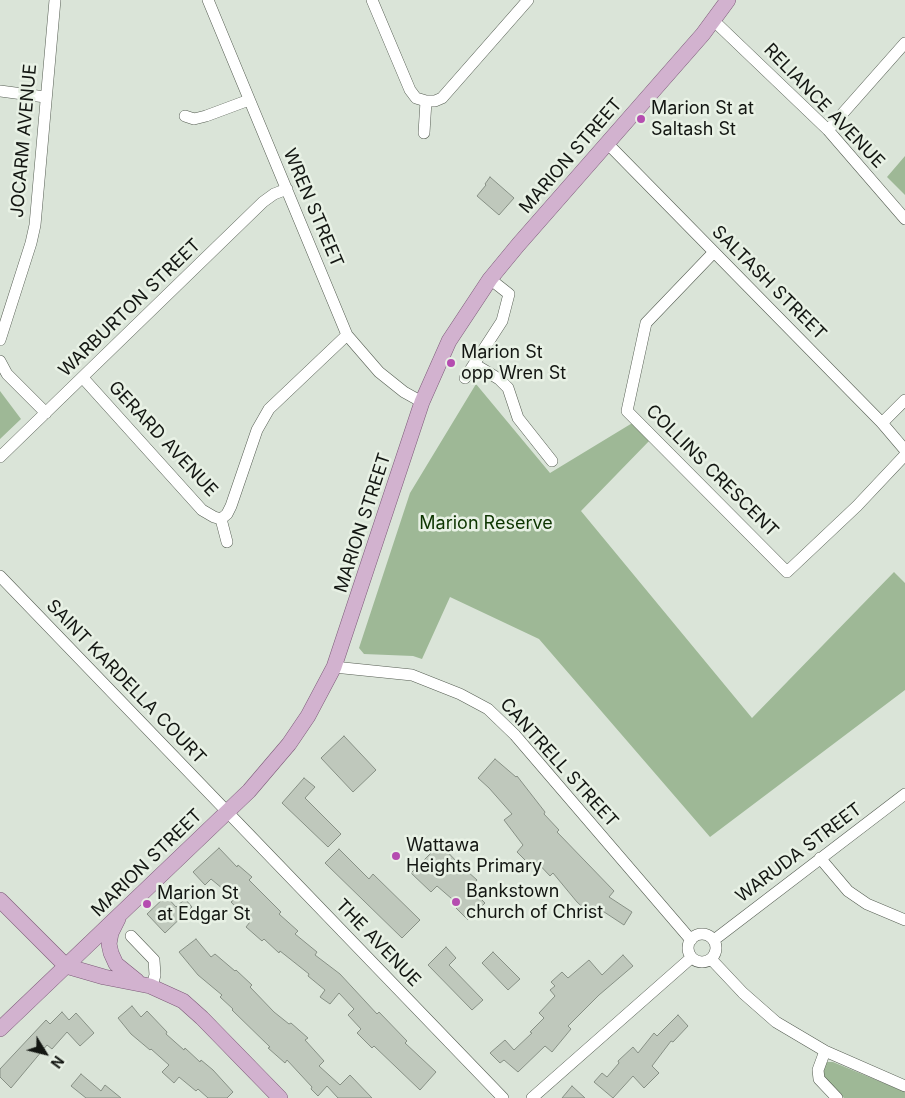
<!DOCTYPE html>
<style>
body{margin:0}
#map{position:relative;width:905px;height:1098px;overflow:hidden;background:#dae4d8;font-family:Inter,sans-serif}
canvas{display:block}
.north{position:absolute;left:20px;top:1028px;width:50px;height:50px;-webkit-text-stroke:4px #e8f1e5;paint-order:stroke;rotate:126deg;font-size:14px;font-weight:700;line-height:20px;text-align:center;color:#131612}
.north::after{content:'';display:block;margin:auto;width:18px;height:22px;background:#131612;clip-path:polygon(50% 0,100% 100%,50% 72%,0 100%)}
</style>
<div id="map">
<canvas width="905" height="1098"></canvas>
<div class="north">N</div>
</div>
<script>
const context = document.querySelector('canvas').getContext('2d');
context.lineJoin = 'round';
function fill(path, color) {
  context.fillStyle = color;
  context.fill(path, 'evenodd');
}
function poly(rows) {
  const path = new Path2D();
  for (const r of rows) {
    if (r.length === 3) {
      path.moveTo(r[0] + r[2], r[1]);
      path.arc(r[0], r[1], r[2], 0, 2 * Math.PI);
      continue;
    }
    path.moveTo(r[0], r[1]);
    for (let i = 2; i < r.length; i += 2) path.lineTo(r[i], r[i + 1]);
  }
  return path;
}
function stroke(path, color, width, dash) {
  context.strokeStyle = color;
  context.lineWidth = width;
  context.lineCap = dash ? 'butt' : 'round';
  context.setLineDash(dash || []);
  context.stroke(path);
}
function write(font, color, halo, rows, align = 'center') {
  context.font = font + ' Inter,sans-serif';
  context.lineWidth = 5;
  context.setLineDash([]);
  context.textBaseline = 'middle';
  context.strokeStyle = halo;
  context.fillStyle = color;
  for (const [text, x, y, turn = 0] of rows) {
    context.save();
    context.translate(x, y);
    context.rotate((+turn || 0) * Math.PI / 180);
    context.textAlign = isNaN(turn) ? turn : align;
    if (halo) context.strokeText(text, 0, 0);
    context.fillText(text, 0, 0);
    context.restore();
  }
}
fill(poly([
 [905,156,905,195,887,177],
 [476,384,550,473,634,422,651,439,581,511,752,718,894,572,905,583,905,690,710,837,539,639,450,597,422,659,413,656,364,654,359,648,410,493],
 [0,391,21,419,0,439],
 [827,1062,833,1062,905,1092,905,1098,844,1098,824,1078,823,1065]
]), '#9eb896');
const building = poly([
 [490,177,514,198,499,215,477,196,486,185,485,184,490,177],
 [344,736,376,770,353,792,321,758,344,736],
 [495,759,516,777,517,776,545,812,544,814,559,830,557,832,614,891,609,897,632,912,624,925,598,908,592,916,577,902,553,873,550,876,535,860,530,865,517,852,523,845,504,820,512,814,489,788,478,778,495,759],
 [304,778,315,787,305,798,341,834,328,847,282,803,304,778],
 [440,844,458,863,477,880,470,888,485,903,468,920,456,908,459,905,437,886,431,892,411,873,440,844],
 [219,848,237,867,238,865,252,877,249,880,281,912,279,914,298,931,295,934,317,952,315,955,340,974,377,1014,379,1012,407,1041,405,1043,436,1072,420,1090,374,1046,372,1048,357,1033,361,1029,348,1015,354,1009,339,993,330,1004,320,997,325,990,308,976,309,974,280,951,279,953,264,939,262,941,246,927,250,922,231,902,235,899,211,879,205,885,193,872,219,848],
 [339,849,369,879,373,874,420,920,402,938,325,863,339,849],
 [166,896,176,907,185,899,192,907,165,933,147,914,166,896],
 [196,939,211,957,215,954,235,971,236,970,252,985,250,987,274,1012,289,1024,291,1023,308,1038,305,1040,324,1061,319,1066,340,1085,350,1075,372,1098,338,1098,327,1086,318,1096,311,1089,312,1087,287,1060,285,1063,268,1048,270,1047,232,1010,233,1009,220,997,222,995,198,975,179,952,196,939],
 [446,947,456,958,449,965,483,1000,472,1010,428,965,446,947],
 [493,952,520,979,508,990,482,963,493,952],
 [623,955,633,966,599,995,568,1026,571,1029,552,1052,545,1046,518,1072,504,1060,500,1063,490,1053,505,1040,514,1050,532,1033,530,1032,544,1018,539,1013,555,996,550,990,555,986,551,982,562,972,568,978,589,960,602,975,623,955],
 [132,1006,141,1017,147,1011,167,1032,166,1034,184,1050,185,1048,200,1062,201,1060,213,1070,233,1092,227,1098,208,1098,198,1089,196,1091,179,1077,174,1083,162,1072,169,1065,151,1049,150,1050,131,1034,118,1018,132,1006],
 [62,1012,69,1020,76,1013,94,1033,80,1046,67,1032,52,1049,47,1045,11,1088,0,1077,0,1069,46,1020,50,1024,62,1012],
 [678,1015,688,1026,673,1042,671,1041,652,1066,659,1073,644,1088,633,1076,613,1098,594,1082,602,1073,607,1077,619,1063,618,1061,633,1047,638,1053,654,1033,657,1036,678,1015],
 [81,1074,101,1091,105,1085,121,1098,86,1098,71,1086,81,1074],
 [572,1086,585,1098,562,1098,572,1086]
]);
fill(building, '#bfc8bc');
stroke(building, '#879085', 1);
const minor = poly([
 [208,0,347,335,379,372,404,392,422,402],
 [372,0,410,90,416,98,426,101,435,101,442,98,528,0],
 [713,20,828,130,905,219],
 [0,91,45,97],
 [185,116,194,119,206,116,249,100],
 [828,130,905,43],
 [424,133,426,101],
 [607,143,882,423,905,450],
 [714,252,646,323,627,411,787,572,857,506,905,455],
 [0,340,31,243,35,225,55,0],
 [0,361,7,374,46,413],
 [474,364,499,379,508,388,518,418,552,461],
 [83,378,202,510,214,517,221,519,227,514,231,506,257,430,269,409,347,335],
 [465,378,502,321,509,294,490,279],
 [882,423,905,400],
 [0,457,263,202,274,194,287,189],
 [221,519,227,542],
 [0,576,503,1098],
 [334,667,412,675,460,694,488,709,515,735,691,940],
 [820,858,848,891,867,904,905,920],
 [702,948,14],
 [131,936,154,960,155,975,152,986],
 [714,940,905,794],
 [711,959,743,993,776,1022,825,1051,905,1086],
 [825,1051,818,1070,819,1079,837,1098],
 [532,1098,691,958]
]);
const major = poly([
 [0,900,66,966,104,977,150,986,183,1001,202,1018,280,1098],
 [118,919,111,933,109,944,111,953,116,964,137,981],
 [0,1029,249,791,289,744,308,716,334,667,422,402,449,341,490,279,518,245,703,34,728,0]
]);
stroke(minor, '#555d52', 12);
stroke(major, '#7c5a78', 16);
stroke(minor, '#fff', 11);
stroke(major, '#d2b2cf', 15);
for (const [x, y, r, color] of [
 [641,119,5,"#b54db0"],
 [451,363,5,"#b54db0"],
 [396,856,5,"#b54db0"],
 [456,902,5,"#b54db0"],
 [147,904,5,"#b54db0"]
]) {
  const dot = new Path2D();
  dot.arc(x, y, r, 0, 2 * Math.PI);
  context.fillStyle = color;
  context.fill(dot);
  stroke(dot, '#e8f1e5', 2);
}
write('18px', '#131612', '#e8f1e5', [
 ["RELIANCE AVENUE",824,106,46],
 ["JOCARM AVENUE",24,141,-85],
 ["MARION STREET",571,156,-49],
 ["WREN STREET",313,208,67],
 ["SALTASH STREET",769,283,45],
 ["WARBURTON STREET",130,308,-44],
 ["GERARD AVENUE",163,439,47],
 ["COLLINS CRESCENT",712,471,45],
 ["MARION STREET",363,523,-72],
 ["SAINT KARDELLA COURT",126,682,46],
 ["CANTRELL STREET",559,763,48],
 ["WARUDA STREET",799,853,-37],
 ["MARION STREET",147,863,-44],
 ["THE AVENUE",378,943,46]
]);
write('18px', '#131612', '#e8f1e5', [
 ["Marion St at",651,109],
 ["Saltash St",651,130],
 ["Marion St",461,353],
 ["opp Wren St",461,374],
 ["Wattawa",406,846],
 ["Heights Primary",406,867],
 ["Bankstown",466,892],
 ["church of Christ",466,913],
 ["Marion St",157,894],
 ["at Edgar St",157,915]
], 'left');
write('18px', '#0d3500', '#e8f1e5', [
 ["Marion Reserve",486,524]
]);
</script>
